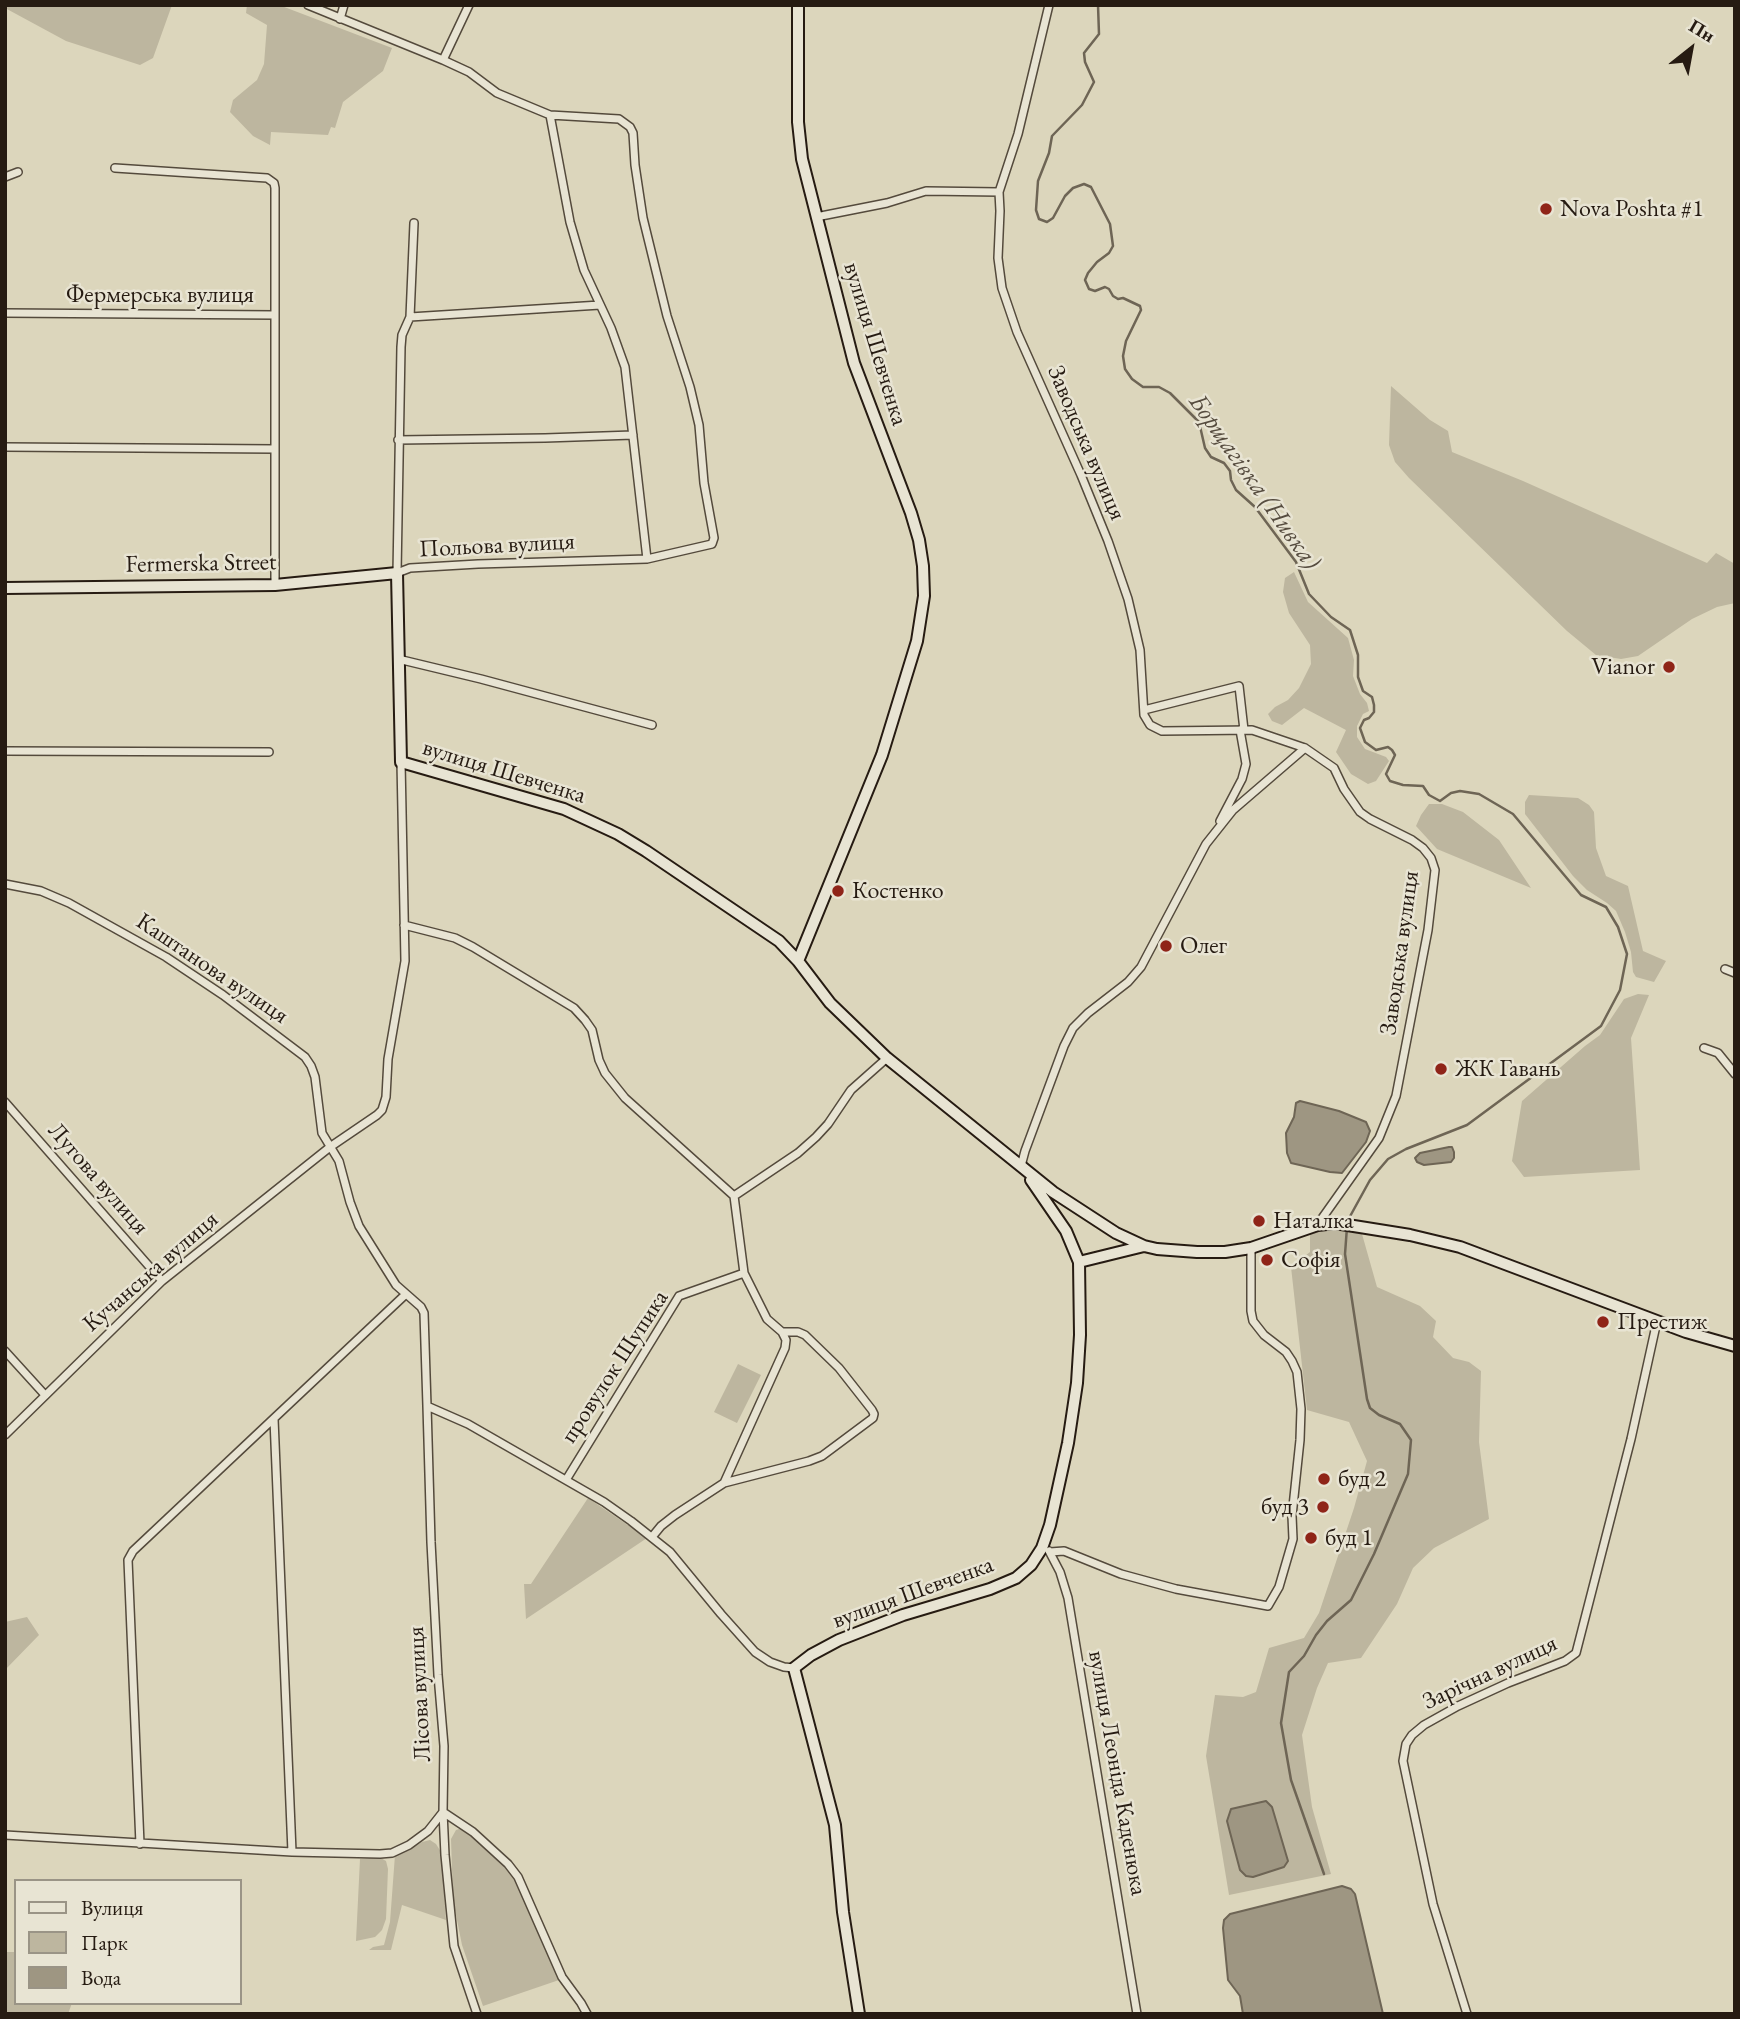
<!DOCTYPE html>
<meta charset="utf-8">
<style>
body{margin:0}
#map{position:relative;width:1740px;height:2019px;overflow:hidden;background:#dcd6bc;font-family:"EB Garamond",serif}
canvas{display:block}
.frame{position:absolute;inset:0;border:7px solid #261b12;pointer-events:none}
.legend{position:absolute;left:14px;top:1879px;width:228px;height:126px;box-sizing:border-box;background:#e8e4d3;border:2px solid #9a9486;margin:0;padding:9px 12px;list-style:none;font-size:21px;color:#261b12}
.legend li{display:flex;align-items:center;gap:14px;height:35px}
.legend b{width:35px;border:2px solid #9a9486}
.north{position:absolute;left:1656px;top:14px;width:70px;height:70px;-webkit-text-stroke:5px #e8e4d3;paint-order:stroke;rotate:31deg;font-size:19px;font-weight:700;line-height:28px;text-align:center;color:#261b12}
.north::after{content:'';display:block;margin:auto;width:24px;height:32px;background:#261b12;clip-path:polygon(50% 0,100% 100%,50% 72%,0 100%)}
</style>
<div id="map">
<canvas width="1740" height="2019"></canvas>
<div class="frame"></div>
<ul class="legend">
<li><b style="height:9px;background:#e8e4d3"></b>Вулиця</li>
<li><b style="height:19px;background:#bdb69f"></b>Парк</li>
<li><b style="height:19px;background:#9e9682"></b>Вода</li>
</ul>
<div class="north">Пн</div>
</div>
<script>
const context = document.querySelector('canvas').getContext('2d');
context.lineJoin = 'round';
function fill(path, color) {
  context.fillStyle = color;
  context.fill(path, 'evenodd');
}
function poly(rows) {
  const path = new Path2D();
  for (const r of rows) {
    path.moveTo(r[0], r[1]);
    for (let i = 2; i < r.length; i += 2) path.lineTo(r[i], r[i + 1]);
  }
  return path;
}
function stroke(path, color, width, dash) {
  context.strokeStyle = color;
  context.lineWidth = width;
  context.lineCap = dash ? 'butt' : 'round';
  context.setLineDash(dash || []);
  context.stroke(path);
}
function write(font, color, halo, rows, align = 'center') {
  context.font = font + ' "EB Garamond",serif';
  context.lineWidth = 5;
  context.setLineDash([]);
  context.textBaseline = 'middle';
  context.strokeStyle = halo;
  context.fillStyle = color;
  for (const [text, x, y, turn = 0] of rows) {
    context.save();
    context.translate(x, y);
    context.rotate((+turn || 0) * Math.PI / 180);
    context.textAlign = isNaN(turn) ? turn : align;
    if (halo) context.strokeText(text, 0, 0);
    context.fillText(text, 0, 0);
    context.restore();
  }
}
fill(poly([
 [5,5,172,5,153,58,140,65,66,41,5,8],
 [247,5,279,5,392,48,383,71,343,102,335,128,331,127,328,135,271,132,270,145,253,136,230,112,233,100,257,80,264,64,267,25,246,13],
 [1391,386,1430,420,1448,431,1452,452,1523,481,1707,563,1716,553,1735,564,1735,603,1717,607,1692,619,1638,656,1621,659,1596,655,1567,631,1409,478,1395,462,1389,445],
 [1294,572,1308,602,1348,638,1354,660,1353,676,1360,694,1367,703,1369,711,1363,714,1357,726,1357,737,1365,749,1386,757,1389,761,1376,781,1368,784,1351,774,1336,752,1346,730,1304,708,1282,725,1272,721,1268,714,1275,707,1288,700,1299,688,1311,664,1310,645,1289,613,1283,592,1285,578],
 [1529,795,1578,798,1589,805,1594,812,1596,848,1606,876,1628,886,1643,951,1666,961,1654,982,1636,977,1633,972,1631,952,1625,932,1616,911,1607,903,1587,890,1573,876,1525,814,1525,802],
 [1429,804,1442,804,1463,812,1499,840,1531,888,1437,849,1416,826,1421,815],
 [1638,994,1649,995,1631,1038,1640,1170,1524,1177,1512,1161,1522,1101,1585,1046,1600,1035,1624,999],
 [1326,1230,1346,1231,1362,1234,1377,1287,1420,1306,1436,1321,1433,1337,1453,1358,1469,1362,1481,1371,1479,1442,1489,1519,1434,1548,1413,1568,1397,1604,1361,1658,1328,1663,1317,1688,1302,1735,1312,1807,1331,1874,1229,1895,1206,1756,1215,1695,1243,1697,1256,1692,1269,1648,1304,1638,1319,1613,1354,1508,1367,1461,1349,1422,1307,1410,1291,1267,1310,1252,1310,1234],
 [738,1364,761,1375,737,1423,714,1412],
 [588,1498,647,1538,526,1619,524,1584,531,1584],
 [27,1617,39,1635,5,1670,5,1622],
 [462,1828,494,1853,510,1869,539,1931,559,1980,483,2006,462,1945,453,1900,451,1839,456,1830],
 [430,1840,436,1844,441,1852,446,1920,402,1905,391,1950,369,1950,373,1947,384,1945,390,1922,395,1855,409,1850,422,1842],
 [379,1857,386,1861,388,1869,386,1919,382,1930,375,1937,356,1941,360,1859],
 [5,1952,16,1952,16,2003,72,2003,68,2014,5,2014]
]), '#bdb69f');
const water = poly([
 [1300,1101,1339,1111,1366,1122,1370,1131,1366,1142,1342,1173,1330,1172,1291,1163,1287,1153,1286,1133,1294,1117,1296,1103,1300,1101],
 [1449,1147,1452,1147,1454,1152,1454,1158,1451,1162,1424,1165,1417,1162,1415,1158,1420,1153,1449,1147],
 [1266,1801,1272,1807,1288,1861,1284,1867,1253,1877,1246,1876,1240,1870,1227,1821,1231,1809,1266,1801],
 [1342,1886,1351,1889,1355,1894,1383,2014,1243,2014,1240,1996,1228,1980,1223,1928,1224,1920,1230,1914,1342,1886]
]);
fill(water, '#9e9682');
stroke(water, '#6e6555', 2);
stroke(poly([
 [1098,5,1099,34,1084,53,1085,62,1094,82,1082,105,1052,136,1049,153,1038,181,1036,210,1039,219,1047,222,1053,218,1065,196,1073,188,1084,184,1091,187,1110,224,1113,246,1109,253,1097,262,1088,273,1085,280,1089,289,1095,291,1105,287,1109,289,1113,296,1118,299,1123,298,1140,306,1141,310,1126,341,1123,356,1125,369,1132,379,1143,387,1159,387,1170,393,1199,422,1205,448,1211,457,1224,463,1230,471,1231,480,1236,490,1255,507,1296,562,1309,594,1331,617,1350,630,1358,655,1358,677,1363,691,1372,697,1374,705,1374,712,1369,718,1364,720,1360,728,1365,742,1376,750,1388,747,1392,750,1395,755,1386,774,1390,781,1403,785,1423,786,1429,795,1440,801,1451,793,1460,791,1479,794,1513,814,1581,895,1606,907,1618,927,1627,954,1620,990,1601,1026,1467,1125,1406,1149,1388,1159,1370,1180,1348,1220],
 [1324,1874,1291,1780,1281,1723,1289,1672,1304,1656,1316,1635,1327,1621,1351,1600,1374,1554,1408,1474,1411,1440,1400,1424,1379,1415,1370,1408,1367,1399,1345,1254,1347,1227]
]), '#6e6555', 2.5);
const street = poly([
 [308,5,443,60,469,72,497,93,550,115,619,119,630,127,633,133,635,165,643,218,667,316,690,387,699,425,704,483,714,538,712,544,647,559,478,564,410,568,397,573,401,347,402,335,410,317,414,223],
 [1049,5,1018,134,999,192,1000,211,998,258,1002,288,1017,332,1081,475,1108,541,1128,599,1140,650,1144,715,1150,725,1162,731,1252,730,1305,748,1334,768,1344,789,1360,812,1370,819,1412,840,1423,848,1431,858,1435,870,1428,930,1396,1096,1379,1138,1318,1224],
 [340,19,344,5],
 [443,60,469,5],
 [550,115,570,222,584,270,611,328,625,367,647,559],
 [115,168,267,178,274,183,275,188,275,585],
 [5,177,18,172],
 [816,217,887,203,926,191,999,192],
 [5,313,275,315],
 [410,317,600,305],
 [398,440,545,438,633,435],
 [5,447,275,449],
 [398,659,481,679,652,725],
 [1144,710,1239,686,1244,730],
 [5,751,269,752],
 [1220,821,1242,779,1246,764,1240,730],
 [5,884,41,891,69,903,166,957,223,995,305,1057,311,1066,315,1077,322,1133,339,1161,350,1202,359,1226,396,1285,421,1307,424,1313,427,1406,468,1424,604,1502,631,1521,670,1552,721,1614,755,1652,770,1662,784,1667,794,1668],
 [404,925,455,938,473,947,574,1008,585,1020,592,1030,599,1060,605,1073,625,1098,734,1196],
 [1725,969,1735,973],
 [1704,1048,1718,1053,1735,1074],
 [5,1102,162,1281],
 [1021,1166,1025,1151,1064,1046,1073,1028,1088,1013,1128,982,1141,967,1206,844,1233,810,1305,748],
 [734,1196,798,1153,816,1137,828,1124,851,1090,887,1058],
 [5,1351,45,1395],
 [274,1419,292,1852],
 [5,1435,162,1281,330,1147,377,1115,382,1110,386,1097,388,1059,405,961,401,762],
 [566,1480,679,1296,744,1273],
 [724,1483,809,1461,822,1456,873,1418,874,1414,872,1410,839,1368,805,1335,798,1332,782,1332],
 [652,1537,661,1526,675,1515,724,1483,785,1348,786,1340,782,1332,767,1319,744,1273,734,1196],
 [1049,1551,1060,1572,1068,1598,1137,2014],
 [1050,1552,1064,1551,1121,1574,1176,1589,1268,1606,1279,1587,1293,1539,1292,1516,1300,1440,1301,1409,1297,1372,1292,1361,1286,1352,1264,1335,1253,1321,1251,1311,1251,1248],
 [5,1835,292,1852,380,1854,392,1853,409,1845,428,1831,443,1812,444,1746,438,1675,431,1542,427,1406],
 [140,1844,128,1560,133,1551,406,1294],
 [477,2014,454,1946,445,1855,443,1812,473,1832,508,1864,518,1877,562,1977,581,2003,587,2014],
 [1467,2014,1433,1904,1403,1761,1406,1744,1412,1735,1424,1725,1458,1706,1508,1683,1565,1661,1576,1653,1631,1439,1657,1321]
]);
const secondary = poly([
 [798,5,798,122,802,159,854,363,911,513,919,540,923,566,924,596,917,641,882,755,798,961],
 [5,588,275,585,397,573,401,762,564,809,618,834,646,851,779,941,798,961,830,1003,887,1058,1053,1192,1116,1233,1144,1246,1157,1249,1197,1252,1225,1252,1251,1248,1318,1225,1335,1223,1410,1235,1460,1247,1686,1332,1735,1346],
 [1079,1262,1144,1246],
 [859,2014,843,1912,835,1825,794,1668,811,1655,839,1640,903,1615,990,1589,1016,1578,1031,1565,1042,1548,1050,1525,1068,1443,1077,1383,1080,1335,1079,1262,1066,1231,1031,1180]
]);
stroke(street, '#544a3c', 10);
stroke(secondary, '#261b12', 14);
stroke(street, '#e8e4d3', 7);
stroke(secondary, '#e8e4d3', 10);
for (const [x, y, r, color] of [
 [1546,209,7,"#8f2418"],
 [1669,667,7,"#8f2418"],
 [838,891,7,"#8f2418"],
 [1166,946,7,"#8f2418"],
 [1441,1069,7,"#8f2418"],
 [1259,1221,7,"#8f2418"],
 [1267,1260,7,"#8f2418"],
 [1603,1322,7,"#8f2418"],
 [1324,1479,7,"#8f2418"],
 [1323,1507,7,"#8f2418"],
 [1311,1538,7,"#8f2418"]
]) {
  const dot = new Path2D();
  dot.arc(x, y, r, 0, 2 * Math.PI);
  context.fillStyle = color;
  context.fill(dot);
  stroke(dot, '#e8e4d3', 2.5);
}
write('24px', '#261b12', '#e8e4d3', [
 ["Nova Poshta #1",1560,209],
 ["Vianor",1655,667,"right"],
 ["Костенко",852,891],
 ["Олег",1180,946],
 ["ЖК Гавань",1455,1069],
 ["Наталка",1273,1221],
 ["Софія",1281,1260],
 ["Престиж",1617,1322],
 ["буд 2",1338,1479],
 ["буд 3",1309,1507,"right"],
 ["буд 1",1325,1538]
], 'left');
write('24px', '#261b12', '#e8e4d3', [
 ["Фермерська вулиця",160,295],
 ["вулиця Шевченка",875,344,73],
 ["Заводська вулиця",1086,443,67],
 ["Польова вулиця",497,546,-3],
 ["Fermerska Street",201,564,-1],
 ["вулиця Шевченка",504,772,17],
 ["Заводська вулиця",1400,953,-82],
 ["Каштанова вулиця",212,969,34],
 ["Лугова вулиця",98,1179,49],
 ["Кучанська вулиця",151,1272,-41],
 ["провулок Шупика",615,1367,-57],
 ["вулиця Шевченка",913,1593,-20],
 ["Зарічна вулиця",1490,1673,-25],
 ["Лісова вулиця",420,1694,-93],
 ["вулиця Леоніда Каденюка",1117,1773,80]
]);
write('italic 26px', '#564c3f', '#e8e4d3', [
 ["Борщагівка (Нивка)",1254,482,55]
]);
</script>
